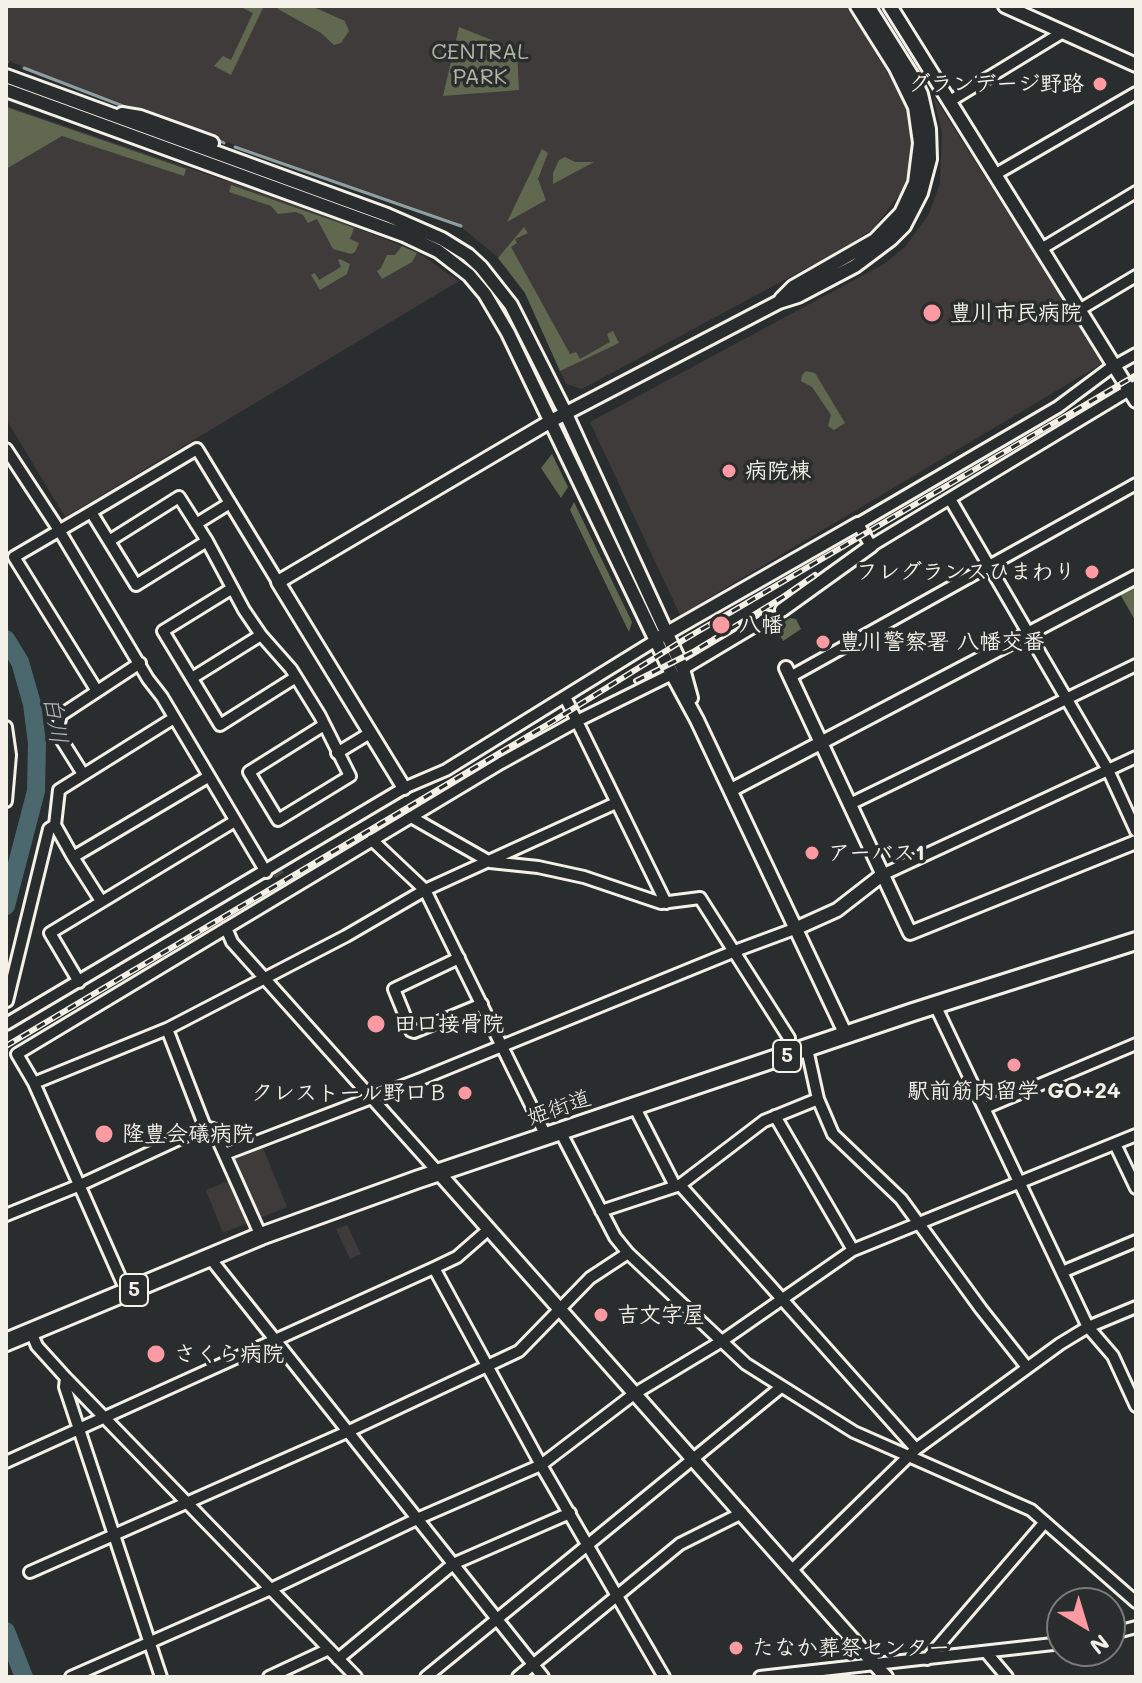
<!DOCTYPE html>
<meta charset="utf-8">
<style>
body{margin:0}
#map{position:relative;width:1142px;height:1683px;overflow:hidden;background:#2a2d2e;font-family:Mali,sans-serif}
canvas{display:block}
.frame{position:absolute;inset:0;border:8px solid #f4f1e8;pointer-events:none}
.north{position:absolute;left:1046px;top:1587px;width:80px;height:80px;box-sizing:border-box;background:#2a2d2e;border:2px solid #7b7b78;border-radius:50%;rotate:142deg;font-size:22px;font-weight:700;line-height:32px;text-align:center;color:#f4f1e8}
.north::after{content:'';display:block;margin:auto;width:28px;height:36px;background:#ff9aa2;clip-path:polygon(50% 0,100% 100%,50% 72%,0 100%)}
</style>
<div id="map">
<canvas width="1142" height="1683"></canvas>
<div class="frame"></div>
<div class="north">N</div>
</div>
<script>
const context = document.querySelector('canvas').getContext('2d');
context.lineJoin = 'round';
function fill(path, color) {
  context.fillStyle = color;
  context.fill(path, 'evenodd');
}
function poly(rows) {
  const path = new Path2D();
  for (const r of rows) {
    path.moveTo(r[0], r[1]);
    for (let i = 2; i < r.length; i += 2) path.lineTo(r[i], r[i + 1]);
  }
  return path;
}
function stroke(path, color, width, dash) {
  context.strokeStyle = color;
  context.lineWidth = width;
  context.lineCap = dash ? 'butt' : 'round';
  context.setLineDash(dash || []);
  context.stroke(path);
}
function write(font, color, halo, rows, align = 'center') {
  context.font = font + ' Mali,"Klee One",sans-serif';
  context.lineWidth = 7;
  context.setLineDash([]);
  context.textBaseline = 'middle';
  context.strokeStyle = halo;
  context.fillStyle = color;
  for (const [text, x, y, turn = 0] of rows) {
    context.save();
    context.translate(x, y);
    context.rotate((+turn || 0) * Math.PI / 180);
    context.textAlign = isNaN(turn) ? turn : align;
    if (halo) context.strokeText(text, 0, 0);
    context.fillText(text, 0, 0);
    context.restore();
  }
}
fill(poly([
 [6,6,848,6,903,99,910,122,911,157,905,183,899,195,873,229,840,250,582,389,566,384,525,293,512,274,500,259,455,222,201,133,6,60],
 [933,95,1103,363,680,615,590,422,884,264,905,247,929,214,940,183,942,134],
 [6,106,309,209,417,252,459,281,65,517,6,419],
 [263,1148,287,1207,223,1233,206,1190,242,1176,236,1159],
 [347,1225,361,1254,350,1259,336,1229]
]), '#3f3b3b');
fill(poly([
 [239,6,264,6,231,75,214,66,223,56,231,60,253,13],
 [279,6,311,6,345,21,349,31,341,43,334,45,321,33,278,9],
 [459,27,517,50,519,90,443,96],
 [6,107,186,169,184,176,62,136,6,169],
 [542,149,548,153,538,179,546,200,507,222],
 [565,157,575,162,594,162,553,184,553,173,559,160],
 [231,185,354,228,350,239,359,243,355,252,351,254,333,249,317,219,308,223,303,215,296,212,278,214,271,206,229,192],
 [524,227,528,233,515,239,517,243,511,247,570,354,576,352,580,359,610,342,607,334,613,331,619,343,560,371,525,293,498,258],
 [402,246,417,253,412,262,382,279,377,271,381,268,387,255,395,255],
 [340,259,350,264,347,274,320,290,311,275,315,273,319,280,341,267,338,260],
 [806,371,815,373,845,423,834,430,828,426,831,415,812,387,801,381,802,375],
 [552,454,568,487,561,498,541,468],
 [574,502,632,622,629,632,570,510],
 [1136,585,1136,622,1120,594],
 [790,618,796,619,801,629,783,641,776,628]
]), '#60684f');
stroke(poly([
 [6,61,7,62],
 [24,68,136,111],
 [220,141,224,143],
 [235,147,461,226]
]), '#8f9f9f', 3);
stroke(poly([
 [6,639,20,662,32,704,37,743,36,791,6,906],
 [6,1631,24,1677]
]), '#4b686f', 18);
stroke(poly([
 [274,867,289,891]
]), '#484a4a', 10, [10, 5]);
const minor = poly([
 [950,101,1063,32],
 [996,174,1136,93],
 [1041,249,1136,192],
 [1079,310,1136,276],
 [1136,354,1109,369,1058,407,858,524,871,546,1136,386],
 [6,449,59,530,148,679,162,697,266,872],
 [950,499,1108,770,1136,831],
 [91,512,14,557,97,691],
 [196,524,230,503],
 [109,541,179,497,207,541,244,610,261,635,291,669,320,716,350,776,278,820,249,772,324,725],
 [207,541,136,585,91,512,197,449,278,582],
 [231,589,163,631,220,725,296,677],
 [683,669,770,617],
 [790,677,1136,484],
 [192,678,261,635],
 [565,697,666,903],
 [6,727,10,755,6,801],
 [337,753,370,733],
 [83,774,61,739,59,723,61,715,140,663],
 [850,804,1136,665],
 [411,817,490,862,538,867,584,877,661,903,700,898,789,1038],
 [372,840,425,890,546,1136],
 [73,857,55,825,59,790,174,718],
 [882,875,1136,757],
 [101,901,73,857,208,777],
 [226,928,232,942,438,1172],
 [459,958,394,989,411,1031,414,1032,482,1004],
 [79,982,50,933,235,821],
 [7,1001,49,829,55,825],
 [935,1005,1088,1327,1113,1356,1136,1406],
 [6,1024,404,788,446,770,656,640],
 [167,1029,205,1127],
 [807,1049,818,1099,833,1134,901,1199,981,1309,1026,1366],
 [34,1083,167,1029,346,936,425,890,616,803],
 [634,1106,675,1186],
 [985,1108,1136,1044],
 [775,1116,853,1250],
 [560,1131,615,1237,628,1253,746,1364,854,1432,1031,1510,1136,1602],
 [1115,1144,1136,1188],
 [225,1154,421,1079,735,951,797,928],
 [680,1185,916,1449],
 [601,1211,680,1185,764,1121,818,1099],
 [6,1215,80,1185,205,1127,213,1129,261,1236],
 [210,1258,543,1677],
 [434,1268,541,1465,664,1677],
 [1062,1272,1136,1241],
 [127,1293,34,1083,17,1054,501,763,577,721,672,674],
 [31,1332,37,1346,66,1378,356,1677],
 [66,1378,65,1387,161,1677],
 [6,1462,434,1268,457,1257,489,1229],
 [793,1569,916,1449,1060,1344,1088,1327,1136,1307],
 [30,1572,347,1432,519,1351,590,1278,628,1253],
 [1110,1634,1136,1627],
 [986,1652,1007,1677],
 [338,1659,453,1564,570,1513],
 [927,1659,1045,1522],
 [71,1677,271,1589,419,1518,541,1465,634,1394,722,1341,853,1250,1136,1135],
 [269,1677,329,1649],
 [426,1677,781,1387],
 [518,1677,680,1544,742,1513],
 [760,1677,1062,1643]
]);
const tertiary = poly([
 [890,6,1136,401],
 [1005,6,1136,65],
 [6,76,387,215,442,239,468,255,481,267,511,305,566,414,683,669,691,698],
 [6,90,404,235,438,251,469,275,485,294,508,333,672,674,697,720,846,1035],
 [122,114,140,117,212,143],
 [781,299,793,287,875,240,901,213,915,183,920,143,915,107,896,68,857,6],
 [782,610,871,546],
 [662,636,858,524],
 [786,668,910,933,1136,842],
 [404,788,278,582,551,421,779,302,798,296,855,266,891,239,904,226,921,193,930,159,929,129,921,94,912,76,868,6],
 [731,790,1136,577],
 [797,928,837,910,882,875],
 [438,1172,886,1677]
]);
const primary = poly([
 [6,1342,261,1236,416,1180,913,1012,1136,941]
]);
stroke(minor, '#f4f1e8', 16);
stroke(tertiary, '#f4f1e8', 18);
stroke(primary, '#f4f1e8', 22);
stroke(minor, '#2a2d2e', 10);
stroke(tertiary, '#2a2d2e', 12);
stroke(primary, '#2a2d2e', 16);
const rail = poly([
 [636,681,693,652,783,597,815,575],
 [6,1046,550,723,685,639,1136,375]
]);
stroke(rail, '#f4f1e8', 6);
stroke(rail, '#2a2d2e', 3, [9]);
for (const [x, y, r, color] of [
 [1100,84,8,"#ff9aa2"],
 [932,313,10,"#ff9aa2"],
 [729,471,8,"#ff9aa2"],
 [1092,572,8,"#ff9aa2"],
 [721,625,10,"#ff9aa2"],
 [823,642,8,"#ff9aa2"],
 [812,853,8,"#ff9aa2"],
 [376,1024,10,"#ff9aa2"],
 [1014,1065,8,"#ff9aa2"],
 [465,1093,8,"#ff9aa2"],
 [104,1134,10,"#ff9aa2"],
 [601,1315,8,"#ff9aa2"],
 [156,1354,10,"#ff9aa2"],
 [736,1648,8,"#ff9aa2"]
]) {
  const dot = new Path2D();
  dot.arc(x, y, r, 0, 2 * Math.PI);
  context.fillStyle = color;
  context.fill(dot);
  stroke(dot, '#2a2d2e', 3);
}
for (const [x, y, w] of [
 [787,1056,28],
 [134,1290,28]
]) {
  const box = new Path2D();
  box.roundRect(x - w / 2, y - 16, w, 32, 6);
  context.fillStyle = '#2a2d2e';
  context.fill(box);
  stroke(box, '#f4f1e8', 2);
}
write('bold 20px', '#f4f1e8', null, [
 ["5",787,1056],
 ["5",134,1290]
]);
write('22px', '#b1b3a3', '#2a2d2e', [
 ["CENTRAL",480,52],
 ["PARK",480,77]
]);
write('bold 22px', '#f4f1e8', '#2a2d2e', [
 ["グランデージ野路",1084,84,"right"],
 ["豊川市民病院",950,313],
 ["病院棟",745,471],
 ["フレグランスひまわり",1076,572,"right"],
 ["八幡",739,625],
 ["豊川警察署 八幡交番",839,642],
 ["アーバス1",828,853],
 ["田口接骨院",394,1024],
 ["駅前筋肉留学 GO+24",1014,1091,"center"],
 ["クレストール野口Ｂ",449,1093,"right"],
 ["隆豊会礒病院",122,1134],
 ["吉文字屋",617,1315],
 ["さくら病院",174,1354],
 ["たなか葬祭センター",752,1648]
], 'left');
write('22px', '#f4f1e8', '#2a2d2e', [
 ["姫街道",559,1108,-19]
]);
write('italic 24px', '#b0bab8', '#2a2d2e', [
 ["白川",55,720,81]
]);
</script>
